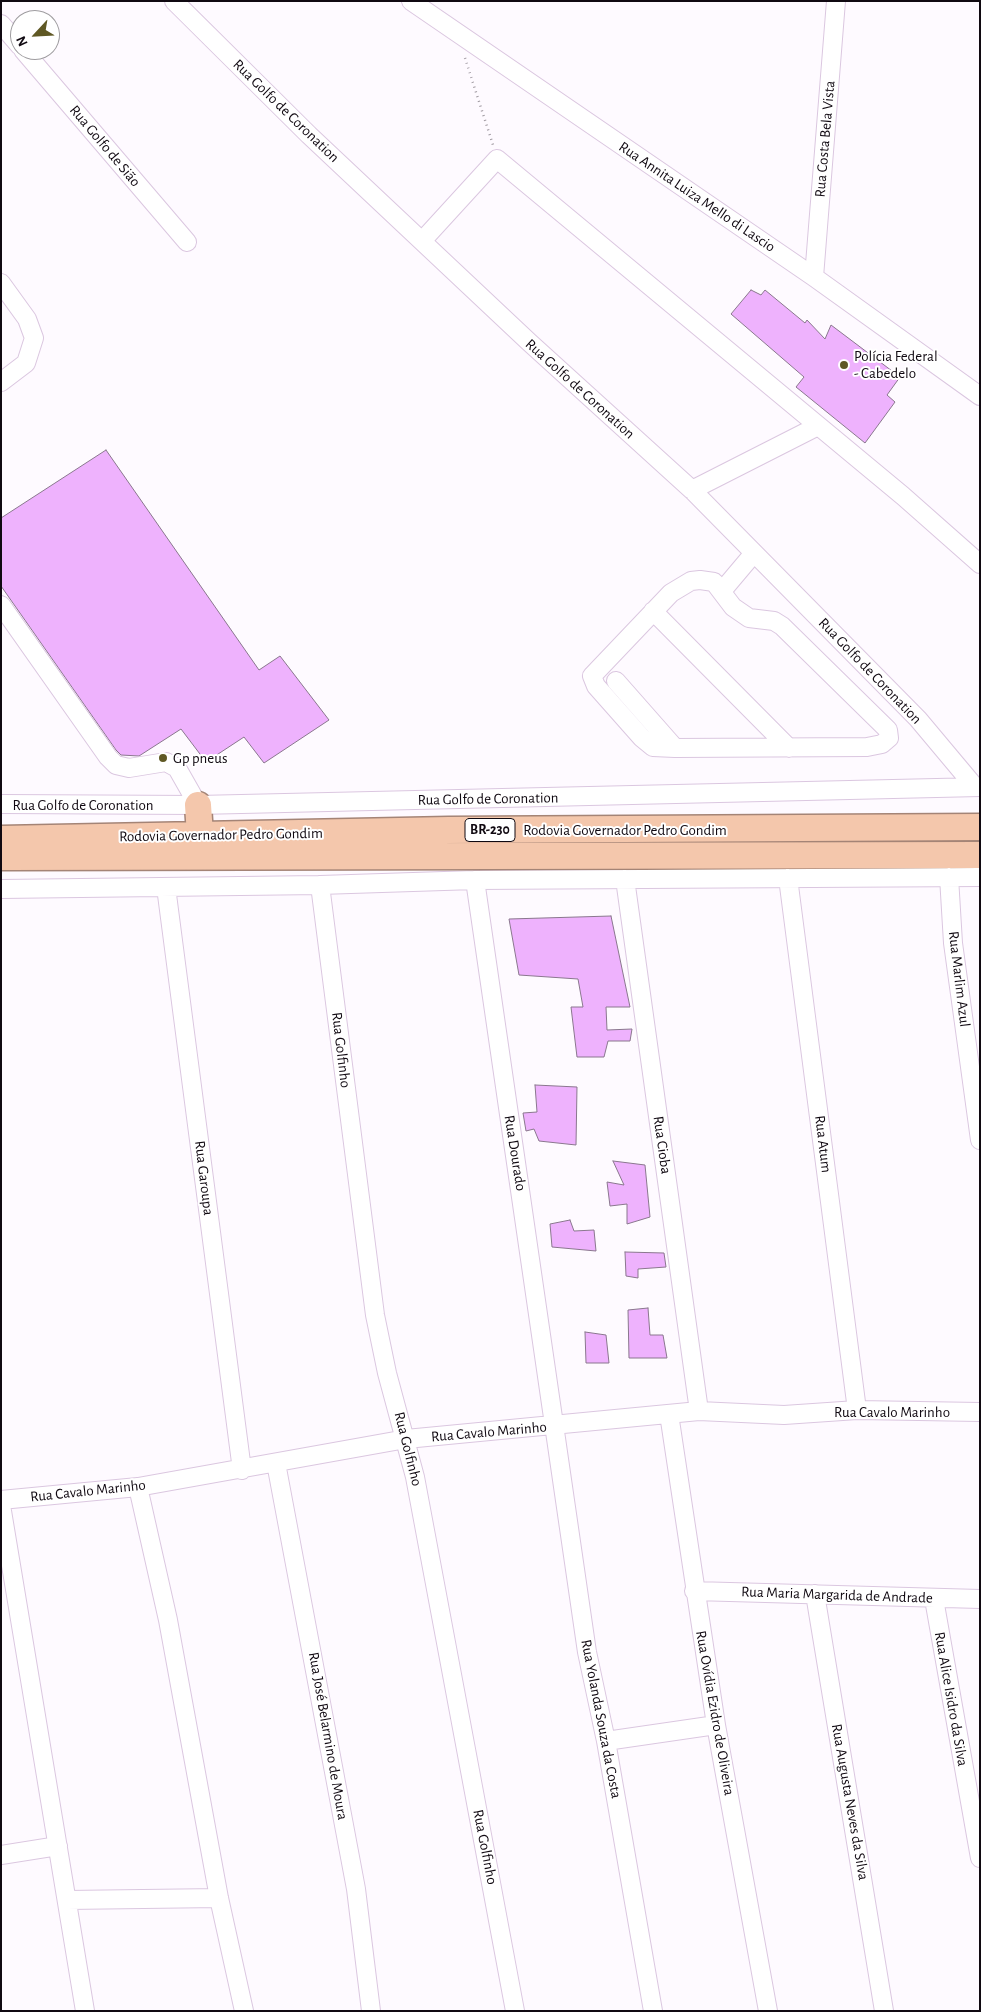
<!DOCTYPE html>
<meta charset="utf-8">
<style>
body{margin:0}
#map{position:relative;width:981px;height:2012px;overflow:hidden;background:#fefaff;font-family:"Alegreya Sans",sans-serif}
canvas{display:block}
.frame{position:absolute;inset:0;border:2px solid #100911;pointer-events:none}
.north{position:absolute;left:10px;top:10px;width:50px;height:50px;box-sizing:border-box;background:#fff;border:1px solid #9f9da0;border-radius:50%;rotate:245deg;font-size:14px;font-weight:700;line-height:20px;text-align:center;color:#100911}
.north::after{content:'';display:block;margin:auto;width:18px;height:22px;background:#5f5824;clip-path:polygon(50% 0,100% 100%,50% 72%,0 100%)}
</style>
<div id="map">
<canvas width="981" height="2012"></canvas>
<div class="frame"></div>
<div class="north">N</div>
</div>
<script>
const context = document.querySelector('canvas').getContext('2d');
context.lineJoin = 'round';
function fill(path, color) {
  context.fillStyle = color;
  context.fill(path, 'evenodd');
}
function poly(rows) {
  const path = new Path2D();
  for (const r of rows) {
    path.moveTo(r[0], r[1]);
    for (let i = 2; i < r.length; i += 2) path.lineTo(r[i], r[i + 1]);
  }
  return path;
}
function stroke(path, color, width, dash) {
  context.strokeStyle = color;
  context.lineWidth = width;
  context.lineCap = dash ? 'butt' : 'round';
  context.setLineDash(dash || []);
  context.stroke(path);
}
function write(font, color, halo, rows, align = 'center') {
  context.font = font + ' "Alegreya Sans",sans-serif';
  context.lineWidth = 4;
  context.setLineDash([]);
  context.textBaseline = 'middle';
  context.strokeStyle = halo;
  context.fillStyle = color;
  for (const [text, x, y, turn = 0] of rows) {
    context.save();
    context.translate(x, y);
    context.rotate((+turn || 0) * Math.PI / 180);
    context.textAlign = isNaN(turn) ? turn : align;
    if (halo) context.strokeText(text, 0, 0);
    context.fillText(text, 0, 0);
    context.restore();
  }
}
const building = poly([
 [751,290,761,295,765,290,805,323,807,320,825,339,831,325,900,377,887,395,895,402,865,443,796,387,804,377,731,314,751,290],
 [106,450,259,670,280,656,329,720,264,763,244,737,206,762,181,729,139,756,121,755,116,750,1,586,1,518,106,450],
 [611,916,630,1007,606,1007,607,1030,632,1029,630,1041,608,1041,604,1057,577,1057,571,1007,583,1007,578,979,519,975,509,919,611,916],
 [535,1085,577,1087,576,1145,539,1141,534,1129,526,1131,523,1113,537,1112,535,1085],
 [613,1161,645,1165,650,1217,627,1224,627,1204,610,1206,607,1182,624,1185,613,1161],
 [570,1220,574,1231,594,1230,596,1251,552,1247,550,1224,570,1220],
 [625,1252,664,1253,666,1267,638,1269,638,1278,626,1276,625,1252],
 [648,1308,650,1335,663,1335,667,1358,629,1358,628,1310,648,1308],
 [585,1332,606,1335,609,1363,586,1363,585,1332]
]);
fill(building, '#eeb2fd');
stroke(building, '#8a778e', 1);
const minor = poly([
 [174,1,309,135,529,342,692,490,918,719,975,787],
 [411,1,814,277,980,396],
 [1,24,20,46],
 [23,50,187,242],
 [422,241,497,159,903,496,980,564],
 [814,277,836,1],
 [1,283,27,319,34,338,26,363,1,382],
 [692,490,818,426],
 [700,580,714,582,733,607,749,618,774,621,782,626,888,730,889,738,882,744,867,747,675,748,653,747,642,738,596,686,592,676,671,593,691,581,700,580],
 [722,591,754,553],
 [1,605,108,757,116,765,129,768,166,762,177,768,198,805],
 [653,611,789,748],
 [616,681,675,748],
 [1,804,198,805,980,787],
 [949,877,953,943,980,1140],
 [788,878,857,1410],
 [625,879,699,1411],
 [475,880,587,1652,606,1741,653,2011],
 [320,885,375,1315,387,1373,415,1477,515,2011],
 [166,887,242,1470],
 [1,889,320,885,475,880,980,877],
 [669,1414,716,1725,768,2011],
 [276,1463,356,1889,371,2011],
 [138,1487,168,1620,219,1898,244,2011],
 [1,1500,138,1487,406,1439,699,1411,784,1415,857,1410,980,1412],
 [1,1505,85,2011],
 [694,1591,980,1599],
 [815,1594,884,2011],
 [934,1599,980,1858],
 [606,1741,716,1725],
 [1,1855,58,1846],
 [67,1900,219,1898]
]);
const highway = poly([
 [198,805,200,835],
 [1,839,449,830,980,827],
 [4,857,980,855]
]);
stroke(minor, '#dbc7e0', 20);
stroke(highway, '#a48476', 29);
stroke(poly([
 [465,58,493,145],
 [1,770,5,770]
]), '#a29ca3', 2.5, [1, 4]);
stroke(minor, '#fff', 18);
stroke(highway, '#f4c7ac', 26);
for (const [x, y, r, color] of [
 [844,365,5,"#5f5824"],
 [163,758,5,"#5f5824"]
]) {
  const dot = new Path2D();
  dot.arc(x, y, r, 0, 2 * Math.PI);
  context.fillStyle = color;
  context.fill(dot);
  stroke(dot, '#fff', 2);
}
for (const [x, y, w] of [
 [490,830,50]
]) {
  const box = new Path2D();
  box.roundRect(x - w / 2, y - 11.5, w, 23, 4);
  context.fillStyle = '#fff';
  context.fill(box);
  stroke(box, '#100911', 1);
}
write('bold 14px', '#100911', null, [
 ["BR-230",490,830]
]);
write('15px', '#100911', '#fff', [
 ["Rua Golfo de Coronation",286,111,44],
 ["Rua Costa Bela Vista",825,139,-85],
 ["Rua Golfo de Sião",105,146,50],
 ["Rua Annita Luiza Mello di Lascio",697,197,34],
 ["Rua Golfo de Coronation",580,389,42],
 ["Rua Golfo de Coronation",870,671,46],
 ["Rua Golfo de Coronation",488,799,-1],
 ["Rua Golfo de Coronation",83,805],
 ["Rodovia Governador Pedro Gondim",625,830],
 ["Rodovia Governador Pedro Gondim",221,835,-1],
 ["Rua Marlim Azul",959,979,83],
 ["Rua Golfinho",341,1050,83],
 ["Rua Atum",823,1144,83],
 ["Rua Cioba",662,1145,82],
 ["Rua Dourado",515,1153,81],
 ["Rua Garoupa",204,1178,83],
 ["Rua Cavalo Marinho",892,1412],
 ["Rua Cavalo Marinho",489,1432,-5],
 ["Rua Golfinho",408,1449,76],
 ["Rua Cavalo Marinho",88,1491,-6],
 ["Rua Maria Margarida de Andrade",837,1595,2],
 ["Rua Alice Isidro da Silva",951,1699,80],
 ["Rua Ovídia Ezidro de Oliveira",715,1713,80],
 ["Rua Yolanda Souza da Costa",601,1719,79],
 ["Rua José Belarmino de Moura",328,1736,80],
 ["Rua Augusta Neves da Silva",850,1802,80],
 ["Rua Golfinho",485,1847,79]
]);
write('15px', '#100911', '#fff', [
 ["Polícia Federal",854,356],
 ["- Cabedelo",854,373],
 ["Gp pneus",173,758]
], 'left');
</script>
